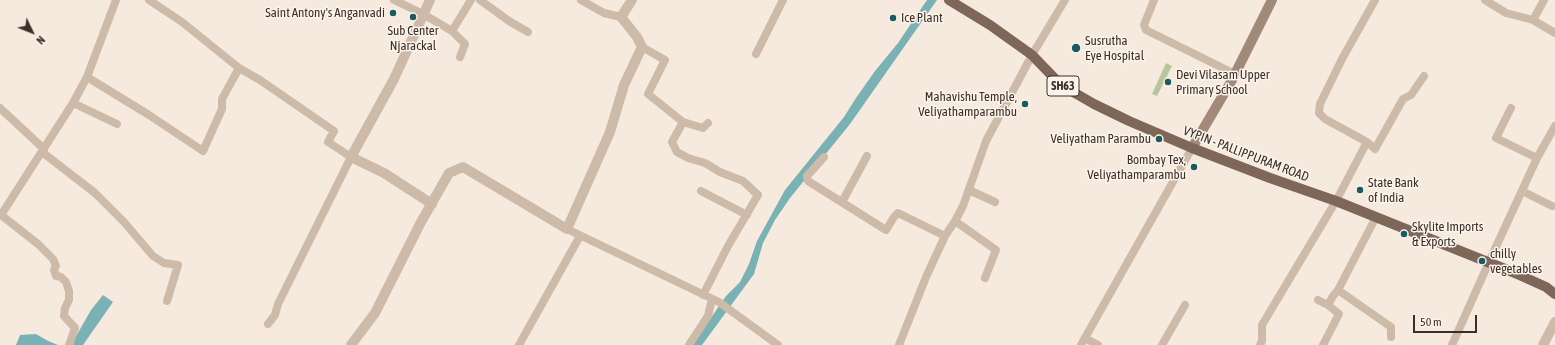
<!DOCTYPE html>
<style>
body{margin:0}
#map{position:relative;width:1555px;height:345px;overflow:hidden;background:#f5eadd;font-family:"Asap Condensed",sans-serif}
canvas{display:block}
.north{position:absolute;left:12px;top:12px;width:40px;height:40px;-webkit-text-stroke:3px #fcf4ea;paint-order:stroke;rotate:133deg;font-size:11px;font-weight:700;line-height:16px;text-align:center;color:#3a2f29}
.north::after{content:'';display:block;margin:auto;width:14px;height:18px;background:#3a2f29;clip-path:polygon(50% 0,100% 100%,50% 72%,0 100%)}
.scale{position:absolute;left:1413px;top:315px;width:64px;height:18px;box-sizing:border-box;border:2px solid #3a2f29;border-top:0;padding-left:5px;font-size:12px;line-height:14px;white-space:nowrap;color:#3a2f29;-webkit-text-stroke:3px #fcf4ea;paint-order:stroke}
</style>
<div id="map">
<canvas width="1555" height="345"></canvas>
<div class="north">N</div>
<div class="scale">50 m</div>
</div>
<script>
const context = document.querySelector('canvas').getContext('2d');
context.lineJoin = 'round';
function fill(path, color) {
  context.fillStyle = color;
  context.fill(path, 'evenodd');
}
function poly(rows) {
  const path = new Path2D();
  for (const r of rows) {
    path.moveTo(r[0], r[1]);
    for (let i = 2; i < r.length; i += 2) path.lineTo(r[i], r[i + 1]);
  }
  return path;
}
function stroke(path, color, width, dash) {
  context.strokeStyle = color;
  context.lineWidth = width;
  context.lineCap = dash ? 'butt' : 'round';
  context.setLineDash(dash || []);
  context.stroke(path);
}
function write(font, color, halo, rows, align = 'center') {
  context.font = font + ' "Asap Condensed",sans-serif';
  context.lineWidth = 3;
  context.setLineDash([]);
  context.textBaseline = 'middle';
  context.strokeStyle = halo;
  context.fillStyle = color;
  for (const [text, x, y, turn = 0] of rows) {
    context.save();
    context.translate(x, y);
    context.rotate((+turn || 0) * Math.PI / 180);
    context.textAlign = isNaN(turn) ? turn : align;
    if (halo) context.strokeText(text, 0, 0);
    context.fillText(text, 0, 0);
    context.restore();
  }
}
fill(poly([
 [1166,63,1172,66,1157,96,1152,94]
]), '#b6c69b');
fill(poly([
 [927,0,937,0,850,124,790,198,775,220,763,243,754,274,702,345,692,345,726,296,740,282,749,264,757,241,785,190,844,117,856,98,875,71,898,43],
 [103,295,113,302,83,345,71,345,91,310],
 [36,334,48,341,58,345,16,345,20,335]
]), '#79b1b5');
stroke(poly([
 [149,0,182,22,239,68,260,80,334,131,328,142,351,157,278,304,275,315,268,324],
 [394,0,423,14,452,31,465,44,460,57],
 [480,0,509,21,528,32],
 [581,0,604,13,621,17],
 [1154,0,1144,25,1146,30,1235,74],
 [1485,0,1506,13,1533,20,1555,33],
 [1533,20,1544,0],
 [452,31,471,0],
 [642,47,665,60,648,94,683,122,703,128,708,123],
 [756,54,783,0],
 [87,77,149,115,203,151,222,109,222,99,239,68],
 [73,103,117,124],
 [0,108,44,149],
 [1511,108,1496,138,1537,158],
 [683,122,672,142,677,152,688,158,705,163,720,172,743,181,758,195,728,246,703,295],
 [1367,142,1325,119,1319,113,1320,104,1342,59,1375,0],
 [42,152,95,193,124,222,153,256,164,263,178,265,167,301],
 [824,157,807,176,808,181,886,230,894,217,898,213,945,236],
 [969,190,995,202],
 [701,191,747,215],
 [1522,191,1552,206],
 [842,202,867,156],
 [1376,217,1338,290,1391,327,1391,337],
 [955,221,996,250,985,278],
 [567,229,719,302,778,345],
 [1318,300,1328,305,1333,296,1338,290],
 [1085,338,1098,345],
 [69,345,75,328,64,316,65,308,69,300,69,291,66,282,61,277,56,276,54,270,56,266,53,259,38,244,1,215,73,103,87,77,116,0],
 [519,345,580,236],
 [689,345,708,316,712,299],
 [899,345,926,277,945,236,955,221,963,206,986,141,1032,55,1065,0],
 [1081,345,1192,148],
 [1162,345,1185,305],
 [1260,345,1262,341,1262,325,1336,201,1367,142,1375,149,1403,99,1411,95,1424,76],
 [1323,345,1339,314,1328,305],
 [1452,345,1489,262,1537,158,1555,126]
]), '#cebaa8', 8);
stroke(poly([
 [430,0,394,79,351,157,384,173,432,204],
 [351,345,375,313,421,222,449,173,463,167,567,229,610,132,624,85,642,47,637,37,621,17,632,0],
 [1543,345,1555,322]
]), '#cebaa8', 10);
stroke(poly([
 [1192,148,1232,80,1272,0]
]), '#a28979', 10);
stroke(poly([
 [949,0,990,25,1032,55,1061,85,1094,104,1129,121,1192,148,1270,178,1336,201,1515,273,1546,287,1555,294]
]), '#7e6658', 10);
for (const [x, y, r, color] of [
 [393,13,4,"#1a5a60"],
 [413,17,4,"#1a5a60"],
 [893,18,4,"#1a5a60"],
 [1076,48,5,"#1a5a60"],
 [1168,82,4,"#1a5a60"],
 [1025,104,4,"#1a5a60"],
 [1159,139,4,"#1a5a60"],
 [1194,167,4,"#1a5a60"],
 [1360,190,4,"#1a5a60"],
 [1404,234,4,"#1a5a60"],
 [1482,261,4,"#1a5a60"]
]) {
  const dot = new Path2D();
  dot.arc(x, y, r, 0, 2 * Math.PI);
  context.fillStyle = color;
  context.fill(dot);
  stroke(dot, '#fcf4ea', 1.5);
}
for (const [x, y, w] of [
 [1063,86,32]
]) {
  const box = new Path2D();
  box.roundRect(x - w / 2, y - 10, w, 20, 3);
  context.fillStyle = '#fcf4ea';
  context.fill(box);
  stroke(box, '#3a2f29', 1);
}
write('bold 12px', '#3a2f29', null, [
 ["SH63",1063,86]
]);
write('13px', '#3a2f29', '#fcf4ea', [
 ["Saint Antony's Anganvadi",385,13,"right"],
 ["Ice Plant",901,18],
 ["Sub Center",413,31,"center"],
 ["Njarackal",413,46,"center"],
 ["Susrutha",1085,41],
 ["Eye Hospital",1085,56],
 ["Devi Vilasam Upper",1176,75],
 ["Primary School",1176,90],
 ["Mahavishu Temple,",1017,97,"right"],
 ["Veliyathamparambu",1017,112,"right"],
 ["Veliyatham Parambu",1151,139,"right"],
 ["Bombay Tex,",1186,160,"right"],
 ["Veliyathamparambu",1186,175,"right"],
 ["State Bank",1368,183],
 ["of India",1368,198],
 ["Skylite Imports",1412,227],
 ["& Exports",1412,242],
 ["chilly",1490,254],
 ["vegetables",1490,269]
], 'left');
write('13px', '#3a2f29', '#fcf4ea', [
 ["VYPIN - PALLIPPURAM ROAD",1246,154,21]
]);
</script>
